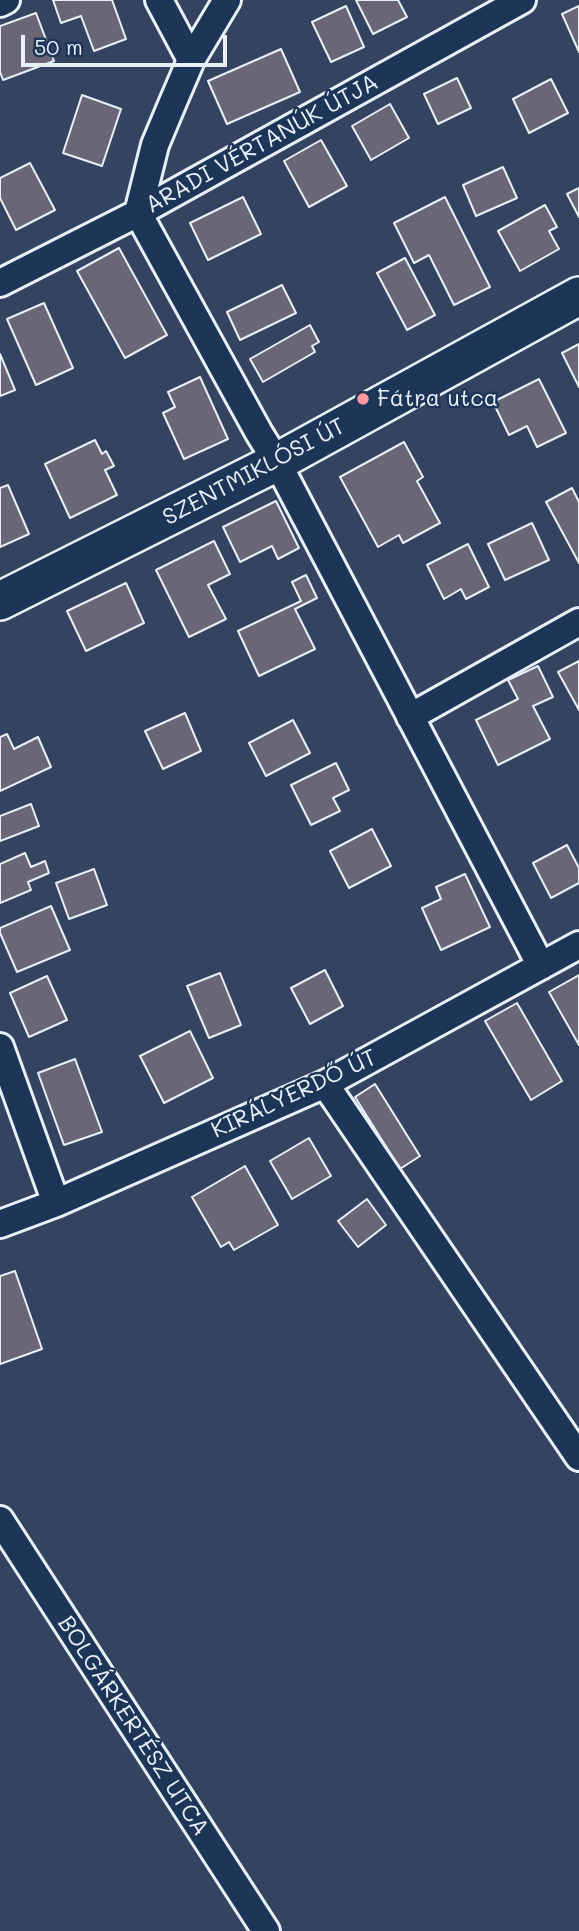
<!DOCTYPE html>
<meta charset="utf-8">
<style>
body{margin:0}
#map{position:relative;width:579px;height:1931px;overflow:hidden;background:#344460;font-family:Mali,sans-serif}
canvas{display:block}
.scale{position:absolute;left:21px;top:35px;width:206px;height:32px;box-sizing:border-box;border:4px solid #e8f1f8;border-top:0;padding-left:9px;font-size:21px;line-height:24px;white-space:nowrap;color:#e8f1f8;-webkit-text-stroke:5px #1d3557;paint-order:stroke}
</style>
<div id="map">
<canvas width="579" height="1931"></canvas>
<div class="scale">50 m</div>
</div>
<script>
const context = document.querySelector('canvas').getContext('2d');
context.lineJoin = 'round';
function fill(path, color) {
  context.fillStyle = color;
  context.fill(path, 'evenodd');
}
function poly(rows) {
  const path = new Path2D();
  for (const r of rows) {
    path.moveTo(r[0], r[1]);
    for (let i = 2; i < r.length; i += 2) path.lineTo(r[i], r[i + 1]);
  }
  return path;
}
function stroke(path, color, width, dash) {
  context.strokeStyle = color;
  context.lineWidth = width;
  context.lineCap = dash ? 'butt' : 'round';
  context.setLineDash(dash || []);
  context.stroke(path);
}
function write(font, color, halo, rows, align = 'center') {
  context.font = font + ' Mali,sans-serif';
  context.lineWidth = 5;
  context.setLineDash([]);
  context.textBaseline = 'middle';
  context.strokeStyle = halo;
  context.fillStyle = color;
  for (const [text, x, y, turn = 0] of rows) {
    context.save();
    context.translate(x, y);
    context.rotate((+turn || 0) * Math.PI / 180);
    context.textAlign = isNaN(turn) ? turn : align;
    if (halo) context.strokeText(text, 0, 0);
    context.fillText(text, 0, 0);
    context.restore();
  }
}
const building = poly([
 [53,0,112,0,126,39,94,51,81,16,61,23,53,0],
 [356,0,398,0,407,17,373,34,356,0],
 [346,6,364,47,331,62,312,22,346,6],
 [579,6,579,52,562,14,579,6],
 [36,13,54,61,3,80,0,72,0,26,36,13],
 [281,49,300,92,227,124,208,81,281,49],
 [457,78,471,108,438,124,424,94,457,78],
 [551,79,568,113,529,133,513,99,551,79],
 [82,95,121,109,102,166,63,153,82,95],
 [390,104,409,138,371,160,352,126,390,104],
 [321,140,347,186,309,207,284,161,321,140],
 [30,163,55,210,16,230,0,198,0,178,30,163],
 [503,167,517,198,476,216,463,185,503,167],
 [579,188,579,217,567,194,579,188],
 [243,197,261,234,208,260,190,223,243,197],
 [445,197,490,287,454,305,429,255,414,263,394,223,445,197],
 [545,205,557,227,549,231,559,249,520,271,498,231,545,205],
 [119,248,167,335,125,358,77,271,119,248],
 [405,258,435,315,407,330,377,273,405,258],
 [282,285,296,313,240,340,227,312,282,285],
 [44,303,73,368,36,385,7,319,44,303],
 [310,325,319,342,312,346,315,352,263,382,250,359,310,325],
 [579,344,579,387,562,353,579,344],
 [0,354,15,390,0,396,0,354],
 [200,377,228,439,184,459,163,413,175,407,168,392,200,377],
 [539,379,566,433,537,447,527,426,509,435,493,402,539,379],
 [95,440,102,454,106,451,114,466,105,470,117,495,70,518,45,464,95,440],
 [404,442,423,477,417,481,440,523,403,543,399,535,378,547,340,477,404,442],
 [8,485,29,534,0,547,0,488,8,485],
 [572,488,579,502,579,563,546,502,572,488],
 [276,501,299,548,278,559,272,546,240,562,223,527,276,501],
 [532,523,549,560,505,580,488,544,532,523],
 [214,541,230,574,208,585,226,619,189,637,156,570,214,541],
 [468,544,489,587,466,599,461,589,444,599,427,565,468,544],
 [306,575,317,598,295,609,315,649,259,676,238,631,301,601,292,582,306,575],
 [126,583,144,623,86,651,67,611,126,583],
 [579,661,579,710,558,672,579,661],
 [538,666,553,697,533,706,550,739,498,765,476,720,518,699,508,680,538,666],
 [185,713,201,751,163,769,145,731,185,713],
 [293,720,310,753,266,776,249,743,293,720],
 [7,734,14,749,38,737,51,767,0,791,0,737,7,734],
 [336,763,349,790,333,798,340,811,311,825,291,785,336,763],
 [31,804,39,826,0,841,0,816,31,804],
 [372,829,391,866,349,888,330,851,372,829],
 [567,845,579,868,579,883,551,898,533,863,567,845],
 [25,853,31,867,45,861,49,873,28,882,31,890,0,903,0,864,25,853],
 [94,869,107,905,69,919,56,883,94,869],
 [465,874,490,927,441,950,422,908,441,899,436,887,465,874],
 [51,906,70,950,17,972,0,933,0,928,51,906],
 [325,970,343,1006,310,1024,291,988,325,970],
 [220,973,241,1025,209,1038,187,986,220,973],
 [579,975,579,1045,549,992,579,975],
 [47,976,67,1020,29,1037,10,993,47,976],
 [517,1003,562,1081,531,1100,485,1021,517,1003],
 [190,1031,213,1078,164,1103,140,1056,190,1031],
 [75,1059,102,1132,64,1145,38,1073,75,1059],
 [375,1084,420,1156,400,1169,355,1097,375,1084],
 [309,1138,331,1176,292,1199,270,1161,309,1138],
 [245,1166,278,1225,234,1250,229,1242,221,1247,192,1197,245,1166],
 [367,1199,386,1225,358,1247,338,1221,367,1199],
 [15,1271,42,1349,0,1364,0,1276,15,1271]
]);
fill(building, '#6a6676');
stroke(building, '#e8f1f8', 2);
const street = poly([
 [159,0,191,60],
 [227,0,191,60,173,102,155,145,138,213,259,433,277,462,541,966],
 [0,3,6,0],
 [0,283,138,213,522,0],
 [410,717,579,622],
 [0,1047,56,1203],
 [325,1084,579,1457],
 [0,1224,56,1203,325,1084,579,945],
 [0,1520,266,1931]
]);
const secondary = poly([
 [0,601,277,462,579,296]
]);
stroke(street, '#e8f1f8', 32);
stroke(secondary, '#e8f1f8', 42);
stroke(street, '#1d3557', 26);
stroke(secondary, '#1d3557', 37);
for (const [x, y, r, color] of [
 [363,399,7,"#ff9aa2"]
]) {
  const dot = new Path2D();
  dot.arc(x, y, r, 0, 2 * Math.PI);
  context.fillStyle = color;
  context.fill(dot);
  stroke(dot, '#1d3557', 2.5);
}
write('23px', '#e8f1f8', '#1d3557', [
 ["ARADI VÉRTANÚK ÚTJA",262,144,-29],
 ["SZENTMIKLÓSI ÚT",254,472,-28],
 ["KIRÁLYERDŐ ÚT",294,1094,-25],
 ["BOLGÁRKERTÉSZ UTCA",133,1726,57]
]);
write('23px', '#e8f1f8', '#1d3557', [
 ["Fátra utca",377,399]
], 'left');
</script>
